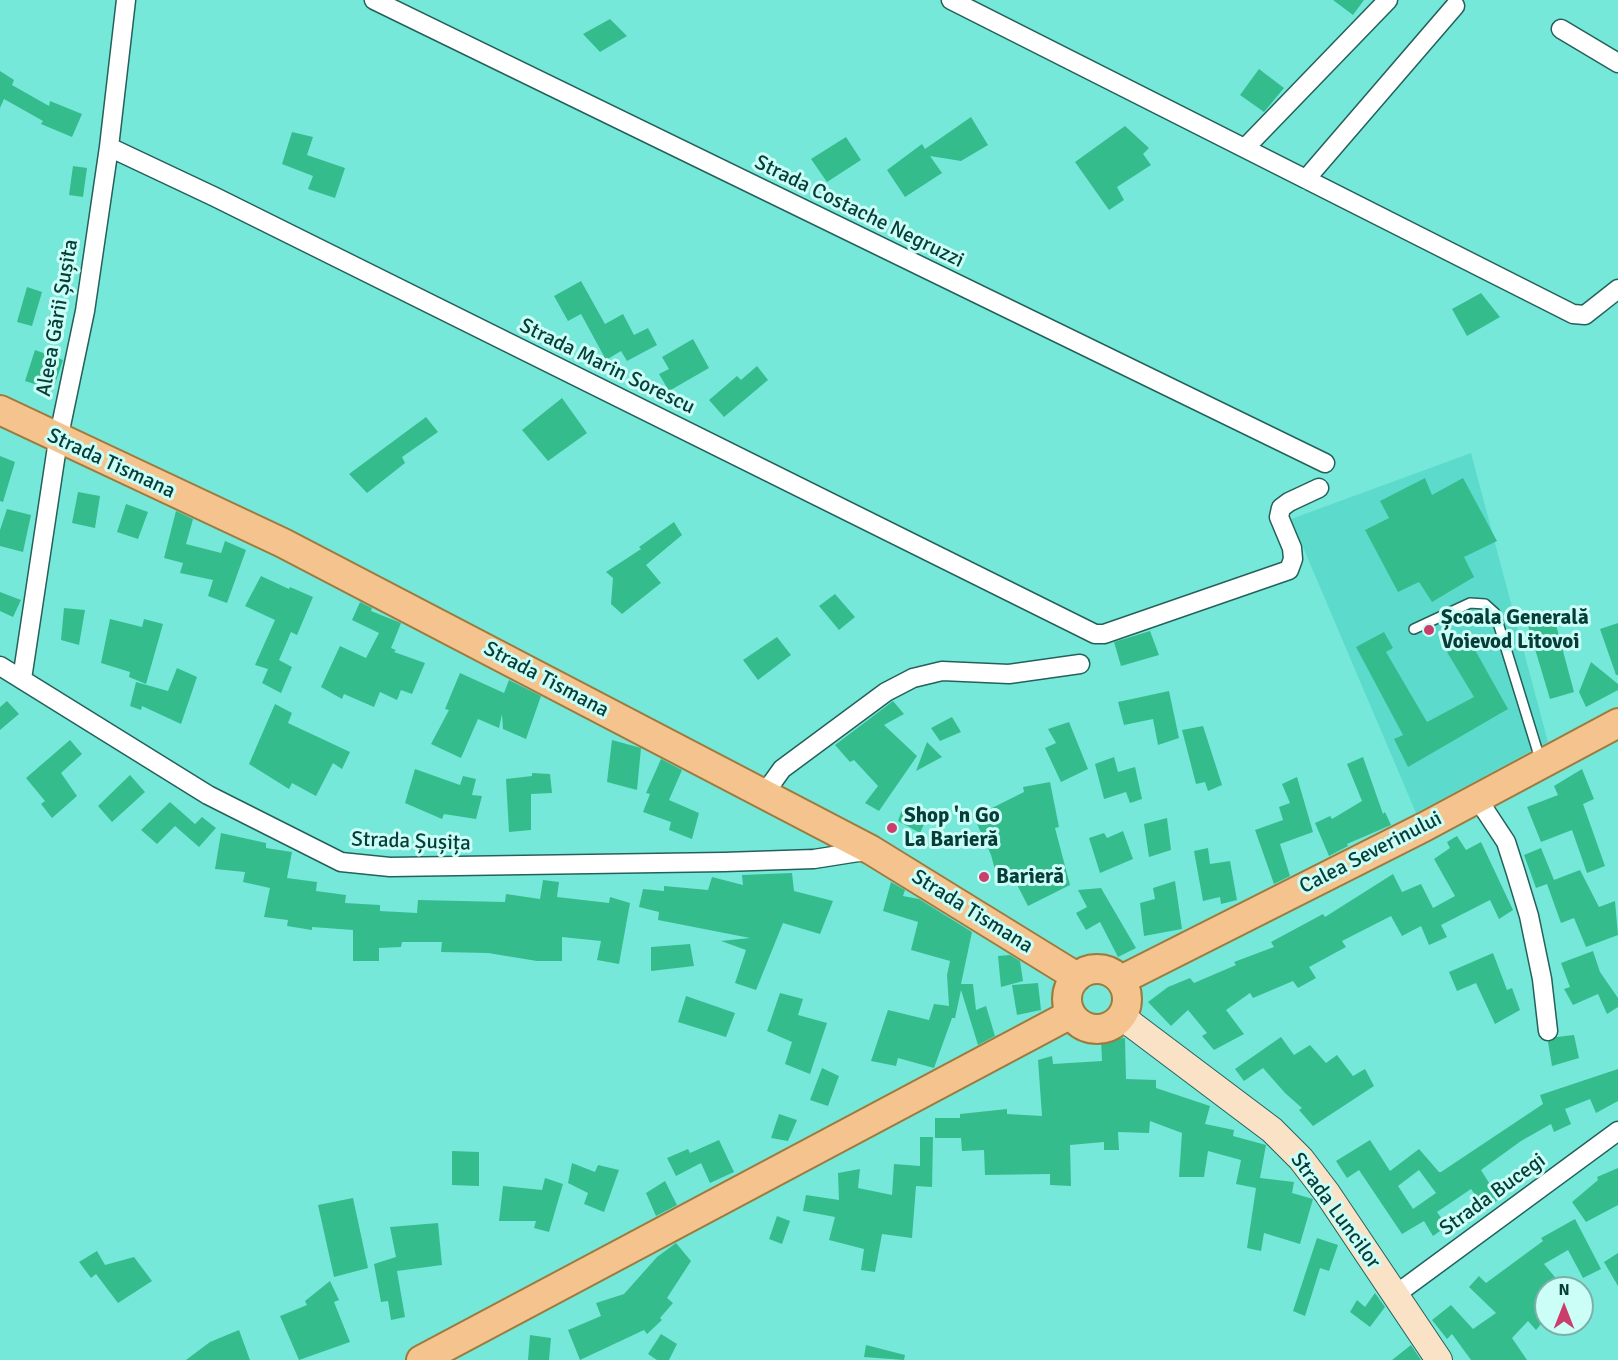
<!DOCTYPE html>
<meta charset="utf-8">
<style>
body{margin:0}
#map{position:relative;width:1618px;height:1360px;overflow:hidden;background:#76e8da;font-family:Signika,sans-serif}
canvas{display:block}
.north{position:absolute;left:1534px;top:1276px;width:60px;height:60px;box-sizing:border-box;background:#cafef6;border:2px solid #7cb1aa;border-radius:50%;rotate:0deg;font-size:16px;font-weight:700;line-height:24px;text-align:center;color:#073d38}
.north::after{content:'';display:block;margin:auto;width:21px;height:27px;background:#cb3e6c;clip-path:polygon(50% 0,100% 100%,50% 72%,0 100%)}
</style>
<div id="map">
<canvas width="1618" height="1360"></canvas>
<div class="north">N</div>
</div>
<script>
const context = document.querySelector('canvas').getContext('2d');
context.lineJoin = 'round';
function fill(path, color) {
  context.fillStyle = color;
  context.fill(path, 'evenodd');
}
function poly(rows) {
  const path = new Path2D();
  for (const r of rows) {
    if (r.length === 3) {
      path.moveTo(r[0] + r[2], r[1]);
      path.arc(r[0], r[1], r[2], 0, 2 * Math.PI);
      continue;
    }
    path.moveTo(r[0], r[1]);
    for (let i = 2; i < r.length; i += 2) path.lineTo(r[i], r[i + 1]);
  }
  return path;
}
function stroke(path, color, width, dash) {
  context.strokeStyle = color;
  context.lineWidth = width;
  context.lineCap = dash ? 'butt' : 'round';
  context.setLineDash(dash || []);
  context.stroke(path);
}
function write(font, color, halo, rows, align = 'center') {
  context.font = font + ' Signika,sans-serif';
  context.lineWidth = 6;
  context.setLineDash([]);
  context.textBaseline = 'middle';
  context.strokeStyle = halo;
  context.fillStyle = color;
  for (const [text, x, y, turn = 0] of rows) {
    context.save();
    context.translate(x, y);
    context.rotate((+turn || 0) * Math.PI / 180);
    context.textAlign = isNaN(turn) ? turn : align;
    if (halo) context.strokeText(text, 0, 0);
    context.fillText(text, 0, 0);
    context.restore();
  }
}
fill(poly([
 [1471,453,1548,742,1416,813,1291,519]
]), '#5cdbcd');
fill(poly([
 [1333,0,1364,0,1353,15],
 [610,19,627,36,600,52,583,34],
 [1259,69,1284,88,1264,112,1240,95],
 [0,71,14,80,12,85,49,106,50,101,82,114,72,137,41,124,43,121,4,99,0,108],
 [971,117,988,145,961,161,930,156,942,173,905,197,887,170,922,144,925,149],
 [1125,126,1149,148,1143,154,1151,165,1117,187,1124,200,1109,210,1075,162],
 [292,132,313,137,307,155,345,168,335,198,308,189,313,176,282,164],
 [846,137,861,160,827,182,811,159],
 [73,166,87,168,83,197,69,195],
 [581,281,605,324,623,314,634,335,648,328,657,345,627,361,621,351,606,360,581,314,568,321,554,296],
 [27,287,42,292,32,326,17,322],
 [1481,293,1500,317,1467,336,1452,309],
 [693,339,709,368,669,391,659,374,669,369,662,357],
 [35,350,63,360,53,390,25,381],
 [757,366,768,380,724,417,709,400,737,376,741,380],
 [562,398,587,433,548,461,522,430],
 [426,417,438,432,402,457,405,463,367,493,349,474],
 [0,456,15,462,3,502,0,501],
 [1425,478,1432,495,1463,478,1497,541,1464,557,1474,577,1432,602,1419,582,1398,592,1365,530,1389,518,1380,501],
 [78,492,100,496,95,528,72,523],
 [126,504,148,512,138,539,117,532],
 [7,509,31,515,23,552,0,546,0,530],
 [176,511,193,519,186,544,221,553,225,541,246,550,227,603,208,596,213,580,180,573,183,563,164,558],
 [674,522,682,535,646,565,661,583,622,614,611,604,613,578,606,572,641,549,639,547],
 [261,576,289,589,290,587,313,597,297,635,291,632,279,660,292,667,281,693,262,683,268,669,255,665,275,620,245,606],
 [0,592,21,600,13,617,0,611],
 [835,594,855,617,839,630,819,606],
 [360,602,372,608,371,611,401,623,391,648,396,650,394,652,425,663,412,694,401,690,397,700,380,692,374,707,344,694,342,699,321,687,340,646,366,658,379,633,352,620],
 [64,608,85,610,79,645,61,640],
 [1552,610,1574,692,1550,699,1526,619],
 [110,619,142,627,144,619,163,624,146,684,129,677,130,672,101,663],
 [1618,623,1618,675,1616,675,1600,629],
 [1150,631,1159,655,1121,666,1114,642],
 [1384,632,1393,648,1386,652,1427,722,1474,697,1447,652,1470,641,1508,709,1408,767,1394,739,1403,735,1356,647],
 [777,637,791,655,758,680,743,660],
 [1591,662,1618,684,1618,690,1586,707,1579,692],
 [177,668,197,677,181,724,142,706,141,710,130,706,136,682,168,691],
 [460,673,504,693,509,680,541,696,526,739,503,729,502,714,499,728,478,719,461,758,431,744,449,710,445,709],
 [1169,691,1179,738,1158,745,1153,719,1124,725,1118,702],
 [7,701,19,714,0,730,0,707],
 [893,701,904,714,884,725,917,756,879,811,865,803,878,786,854,760,850,762,835,745],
 [275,704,292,713,288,723,350,752,342,769,333,763,316,796,292,783,289,789,249,764],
 [952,717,961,732,940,741,931,728],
 [1069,722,1088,769,1061,782,1045,748,1056,743,1048,729],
 [1203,726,1222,785,1208,791,1205,782,1196,784,1182,730],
 [70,740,82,754,61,773,77,796,52,818,41,804,45,801,26,778],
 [612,740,641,748,637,790,607,782],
 [927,742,942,757,916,771],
 [1114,757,1118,772,1135,767,1142,799,1130,803,1126,792,1104,799,1095,764],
 [1363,757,1383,814,1385,812,1391,825,1347,844,1348,846,1329,856,1315,823,1330,816,1332,819,1362,801,1347,764],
 [661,759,682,770,669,800,699,813,692,839,669,830,671,822,643,812,650,794,646,793],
 [415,769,460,785,463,776,476,779,472,795,482,796,476,819,444,814,442,819,405,803],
 [1582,769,1594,799,1583,804,1605,866,1587,873,1572,830,1541,842,1527,807,1558,795,1554,786],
 [532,773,550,774,552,793,531,794,531,830,509,832,506,779,532,776],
 [130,775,145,792,112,822,98,806],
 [1297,777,1313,832,1280,844,1290,876,1274,884,1255,830,1283,820,1279,807,1290,803,1282,784],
 [1050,782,1059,827,1055,828,1070,885,1028,906,1011,873,997,877,991,855,974,817,1024,792,1023,787],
 [170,802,195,824,202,817,216,828,199,847,175,826,157,844,141,830],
 [903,807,926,820,920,833,898,821],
 [1167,818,1171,850,1149,857,1144,824],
 [1123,831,1133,859,1100,873,1089,838,1104,833,1107,838],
 [221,833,266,843,266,848,292,852,287,878,317,882,316,891,346,895,345,903,380,905,380,911,417,913,418,900,505,902,506,894,540,899,543,880,559,882,557,897,609,903,610,897,630,903,619,964,597,960,601,941,562,937,562,961,537,961,488,953,441,952,442,942,402,942,401,947,379,948,379,961,353,961,353,930,312,927,312,930,287,926,288,920,264,917,270,888,243,882,245,872,215,869],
 [1457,836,1466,850,1481,842,1513,910,1499,919,1490,900,1441,925,1447,937,1429,945,1421,926,1402,936,1391,916,1342,941,1346,947,1309,967,1316,978,1298,988,1293,981,1253,998,1250,993,1226,1010,1244,1034,1214,1050,1202,1036,1207,1033,1188,1010,1171,1026,1148,1002,1168,987,1190,978,1194,983,1236,965,1234,962,1274,947,1271,942,1323,914,1325,917,1393,874,1402,892,1421,884,1433,908,1455,896,1434,859,1450,848,1447,842],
 [1208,848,1210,864,1230,861,1237,900,1221,904,1220,897,1203,901,1194,851],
 [1541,848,1554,880,1580,870,1599,907,1615,901,1618,935,1586,947,1574,918,1561,923,1547,884,1536,888,1524,855],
 [792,873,794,891,833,901,820,934,783,923,756,990,735,983,746,950,721,941,750,938,658,920,659,912,639,907,643,889,664,891,664,886,708,890,712,877,743,885,742,875],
 [1175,881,1182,929,1144,936,1140,903,1155,899,1153,888],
 [891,882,905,890,903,896,919,899,972,932,961,984,973,984,976,1010,986,1006,995,1036,978,1045,961,990,955,1018,952,1018,934,1068,898,1058,896,1066,871,1061,888,1010,929,1020,934,1004,949,1006,947,975,950,961,911,950,918,922,883,911],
 [1101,888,1136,948,1118,957,1100,922,1086,930,1076,913,1087,907,1078,890],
 [690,944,694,966,651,971,651,947],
 [1593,951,1600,972,1618,998,1618,1007,1607,1014,1598,994,1573,1005,1564,989,1570,987,1561,963],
 [1493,953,1507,990,1512,988,1520,1010,1495,1024,1476,983,1457,991,1449,972],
 [1010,955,1020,961,1023,981,1001,987,998,956],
 [1038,983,1041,1010,1017,1015,1012,985],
 [780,993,803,999,798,1015,827,1023,810,1074,785,1064,792,1042,767,1031],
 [686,996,735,1013,726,1037,678,1022],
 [1574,1035,1579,1058,1552,1066,1548,1042,1557,1037],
 [1281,1037,1294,1055,1310,1045,1326,1063,1337,1055,1353,1076,1365,1069,1374,1086,1313,1126,1299,1110,1302,1108,1285,1093,1263,1068,1244,1081,1235,1069],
 [1125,1038,1126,1079,1156,1080,1156,1088,1210,1106,1205,1124,1234,1130,1233,1136,1266,1145,1260,1178,1294,1182,1292,1193,1313,1199,1300,1244,1264,1233,1261,1251,1247,1248,1256,1188,1236,1184,1241,1160,1208,1151,1204,1177,1179,1177,1182,1133,1150,1121,1149,1133,1118,1132,1119,1150,1104,1150,1104,1142,1070,1145,1071,1186,1050,1185,1050,1174,985,1175,984,1150,962,1151,961,1138,935,1138,935,1118,960,1118,960,1114,1007,1109,1007,1114,1042,1116,1038,1060,1052,1056,1053,1064,1102,1061,1101,1039],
 [822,1068,839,1076,828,1106,810,1100],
 [1618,1069,1618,1101,1596,1113,1590,1099,1565,1109,1571,1124,1554,1132,1551,1124,1521,1141,1481,1170,1499,1199,1485,1209,1471,1189,1437,1212,1447,1226,1433,1236,1424,1221,1402,1234,1359,1170,1347,1178,1336,1161,1370,1140,1390,1171,1419,1149,1439,1172,1441,1172,1543,1104,1540,1095],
 [1419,1170,1436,1193,1413,1209,1398,1186],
 [779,1114,797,1120,788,1141,771,1138],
 [920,1137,933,1137,932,1187,916,1186,912,1238,882,1234,875,1272,861,1270,864,1249,829,1240,835,1217,803,1211,806,1195,839,1200,838,1173,860,1169,858,1188,892,1195,894,1164,920,1166],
 [719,1140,734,1172,710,1183,701,1163,676,1176,667,1158,688,1149,690,1153],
 [452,1151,479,1152,479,1186,452,1185],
 [572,1163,595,1172,598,1165,619,1170,604,1212,584,1204,588,1193,568,1183],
 [1618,1168,1618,1205,1586,1222,1572,1202,1598,1180,1597,1177],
 [545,1178,563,1184,549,1232,534,1228,536,1221,499,1221,503,1186,542,1190],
 [665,1181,677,1205,656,1216,646,1193],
 [353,1198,368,1268,334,1277,318,1205],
 [777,1216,790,1221,782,1244,769,1239],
 [1575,1219,1601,1269,1583,1278,1568,1250,1544,1264,1564,1288,1546,1288,1546,1318,1536,1330,1528,1321,1512,1338,1527,1360,1471,1360,1452,1334,1447,1339,1432,1320,1451,1305,1473,1329,1496,1313,1469,1287,1479,1276,1486,1283,1543,1241,1541,1238],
 [438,1223,442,1265,397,1271,405,1317,391,1320,388,1301,381,1302,374,1264,396,1257,390,1227],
 [1317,1238,1338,1245,1329,1271,1320,1268,1305,1316,1293,1311],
 [676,1243,691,1261,667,1298,673,1303,660,1318,662,1320,647,1334,644,1330,580,1360,568,1330,601,1316,596,1303,624,1294,657,1257],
 [97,1251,105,1265,134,1257,152,1281,118,1303,96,1274,91,1278,79,1262],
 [1618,1253,1618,1286,1604,1262],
 [330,1281,339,1300,334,1302,350,1342,299,1360,280,1316,307,1305,305,1301],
 [1375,1293,1385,1307,1370,1327,1350,1312,1357,1300,1365,1307],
 [239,1330,250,1360,186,1360,210,1342],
 [661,1334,677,1344,669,1360,657,1360,648,1354],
 [530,1335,551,1338,549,1360,528,1360],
 [866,1345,905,1355,904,1360,864,1357],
 [1411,1345,1421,1360,1392,1360]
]), '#35bc8d');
const service = poly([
 [1414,629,1470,603,1485,604,1495,613,1540,759]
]);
const minor = poly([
 [374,0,1325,463],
 [951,0,1573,314,1585,315,1618,289],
 [1561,29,1618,63],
 [109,147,215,197,1095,634,1104,634,1289,570,1293,559,1292,548,1279,517,1281,508,1289,502,1319,488],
 [1245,148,1388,0],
 [1306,179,1455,6],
 [0,666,208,795,341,862,390,867,724,862,814,859,871,850],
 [22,679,58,440,85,311,109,147,126,0],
 [764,794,782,769,886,692,913,678,942,671,1009,674,1080,664],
 [1477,798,1506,842,1516,873,1529,916,1542,979,1548,1031],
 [1395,1295,1618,1131]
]);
const secondary = poly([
 [1122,1017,1272,1130,1301,1159,1327,1193,1439,1360]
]);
const primary = poly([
 [0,410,283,543,871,850,1077,977],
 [1097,999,30],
 [1121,980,1424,827,1618,723],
 [421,1360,1071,1014]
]);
stroke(service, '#24615a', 12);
stroke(minor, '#24615a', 21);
stroke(secondary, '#24615a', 28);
stroke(primary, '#9d7b3f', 32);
stroke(service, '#fff', 9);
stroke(minor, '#fff', 18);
stroke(secondary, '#fae2c7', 26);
stroke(primary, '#f5c48e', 28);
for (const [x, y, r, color] of [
 [1429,630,6,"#cb3e6c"],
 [892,828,6,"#cb3e6c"],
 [984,877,6,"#cb3e6c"]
]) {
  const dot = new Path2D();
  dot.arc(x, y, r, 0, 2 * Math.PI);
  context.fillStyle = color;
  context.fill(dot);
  stroke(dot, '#cafef6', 2);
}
write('21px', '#073d38', '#cafef6', [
 ["Strada Costache Negruzzi",859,212,26],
 ["Aleea Gării Șușita",58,318,-80],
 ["Strada Marin Sorescu",607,367,26],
 ["Strada Tismana",111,464,25],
 ["Strada Tismana",546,680,28],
 ["Strada Șușița",411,842,2],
 ["Calea Severinului",1371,853,-27],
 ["Strada Tismana",972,912,32],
 ["Strada Bucegi",1493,1195,-36],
 ["Strada Luncilor",1335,1211,54]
]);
write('bold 21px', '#073d38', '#cafef6', [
 ["Școala Generală",1441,618],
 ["Voievod Litovoi",1441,642],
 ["Shop 'n Go",904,816],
 ["La Barieră",904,840],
 ["Barieră",996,877]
], 'left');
</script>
